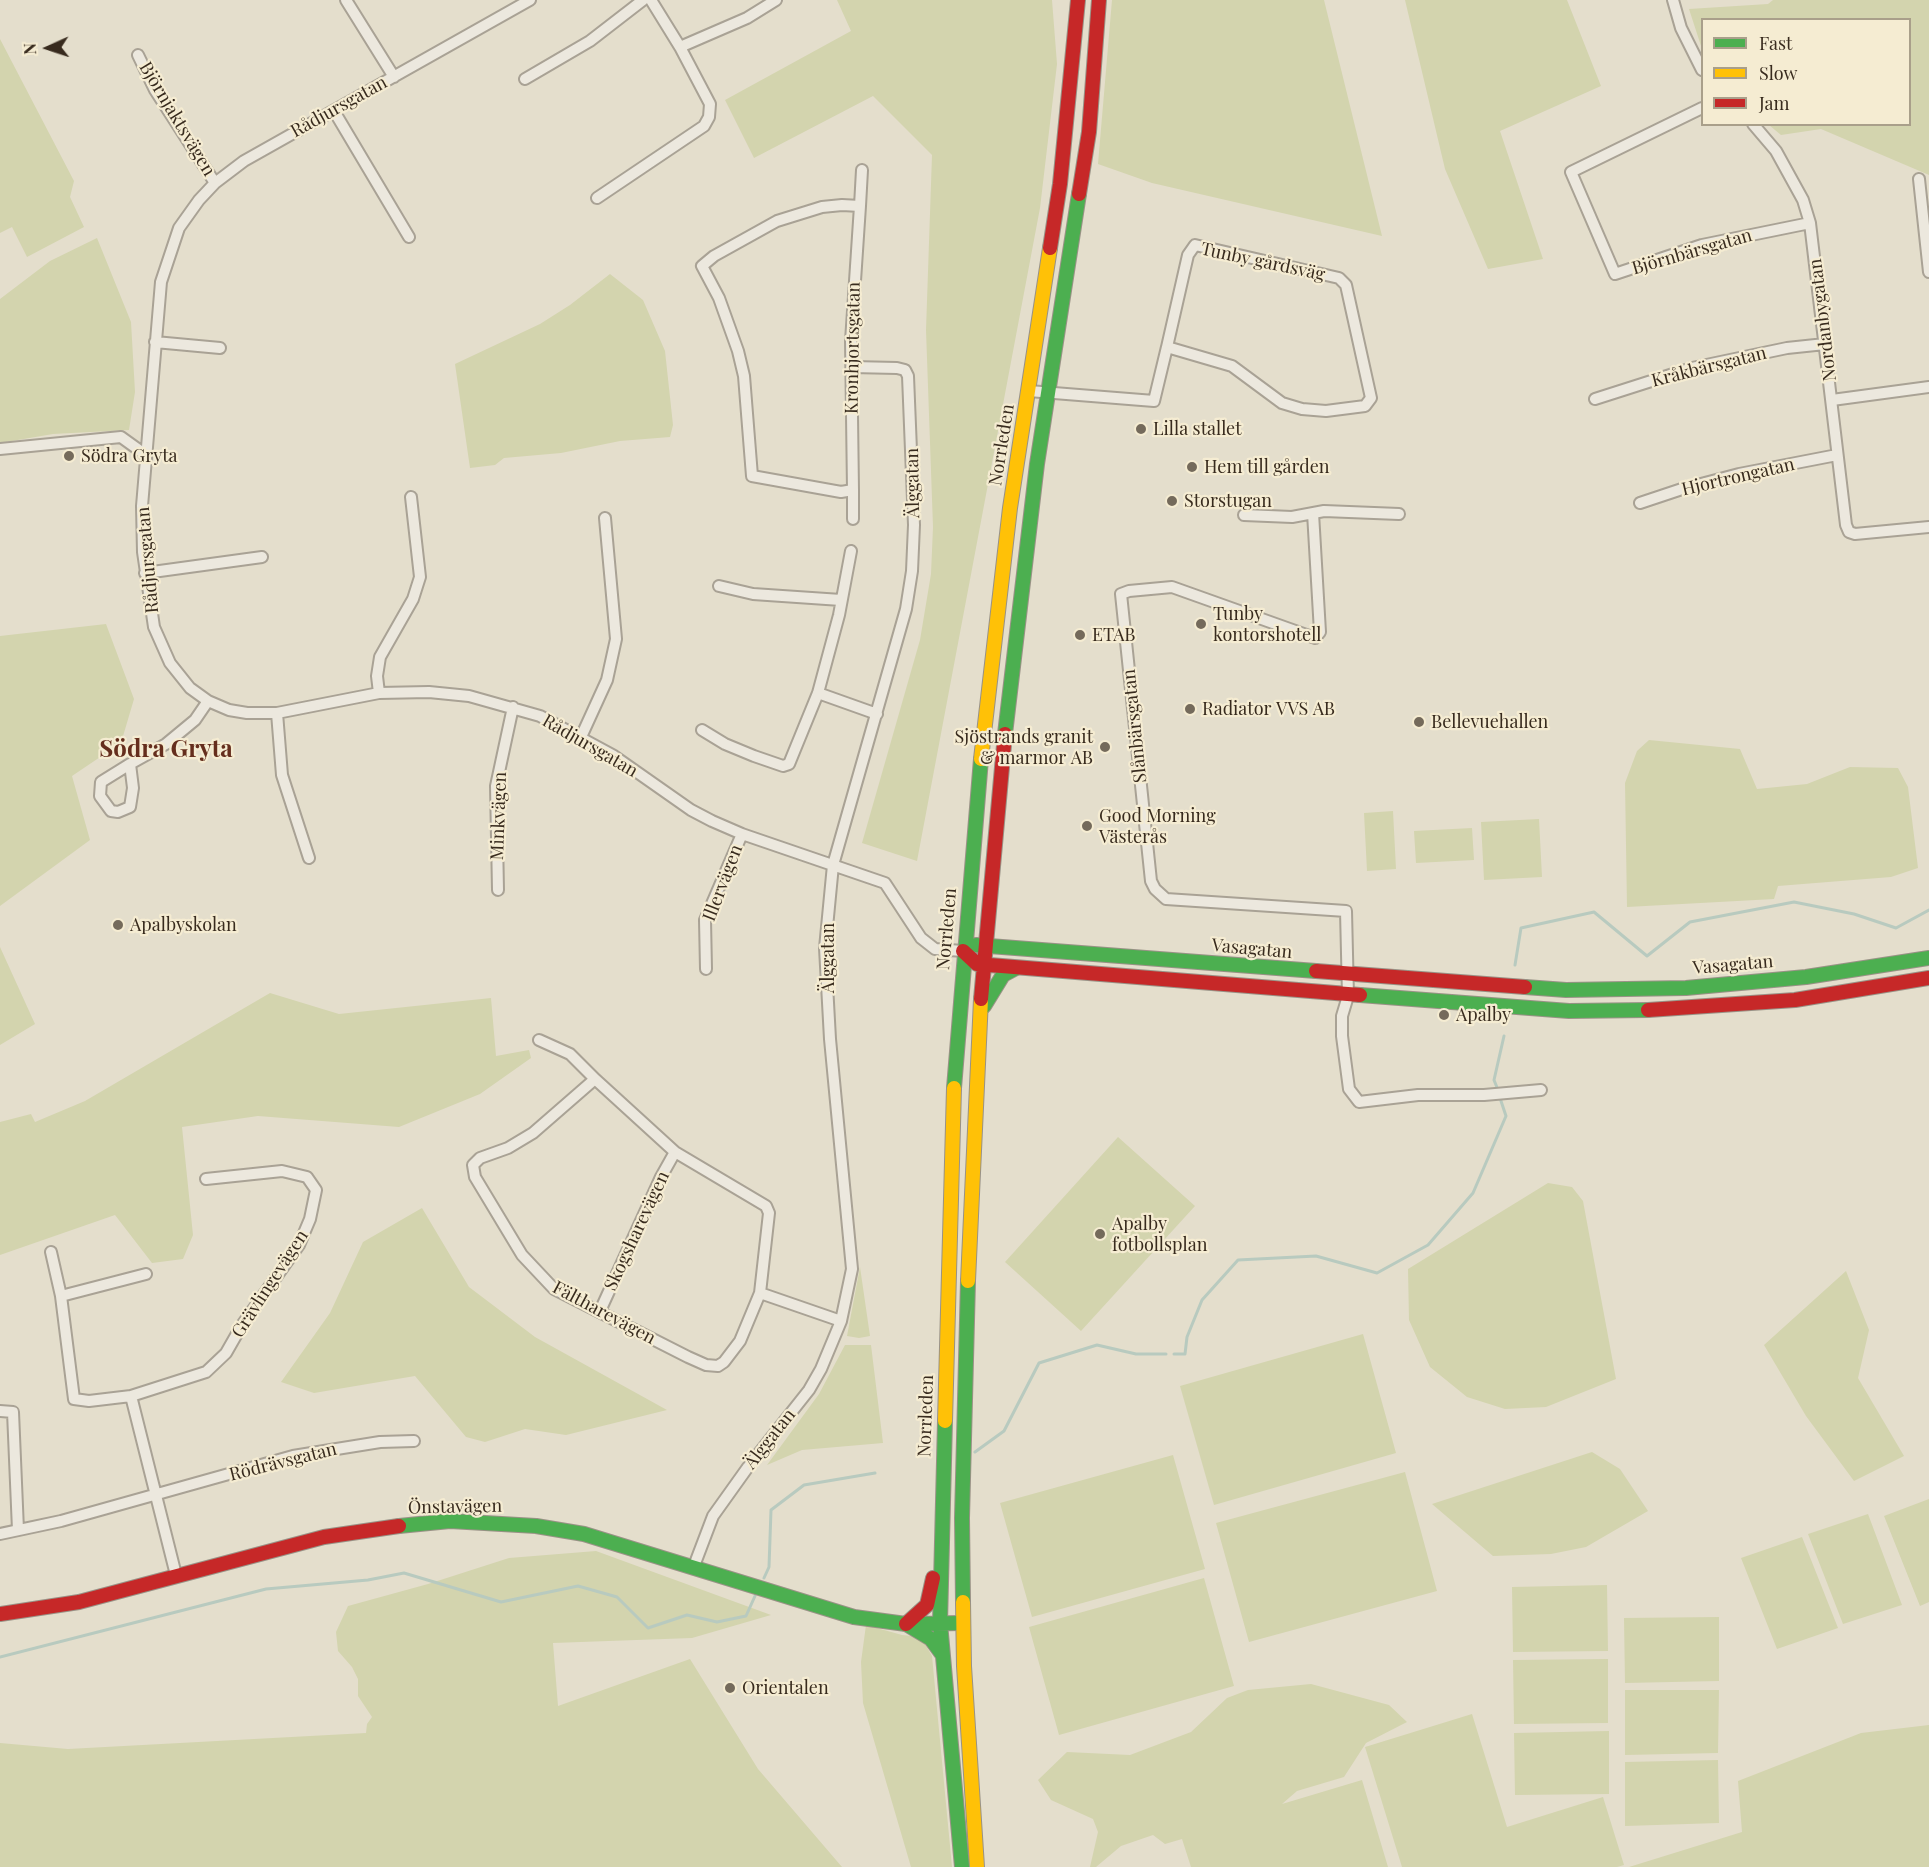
<!DOCTYPE html>
<meta charset="utf-8">
<style>
body{margin:0}
#map{position:relative;width:1929px;height:1867px;overflow:hidden;background:#e4decc;font-family:"Playfair Display",serif}
canvas{display:block}
.legend{position:absolute;left:1701px;top:18px;width:210px;height:108px;box-sizing:border-box;background:#f5ecd2;border:2px solid #a99f8a;margin:0;padding:8px 10px;list-style:none;font-size:18px;color:#382b1e}
.legend li{display:flex;align-items:center;gap:12px;height:30px}
.legend b{width:30px;border:2px solid #a99f8a}
.north{position:absolute;left:18px;top:18px;width:60px;height:60px;-webkit-text-stroke:4px #f5ecd2;paint-order:stroke;rotate:267deg;font-size:16px;font-weight:700;line-height:24px;text-align:center;color:#382b1e}
.north::after{content:'';display:block;margin:auto;width:21px;height:27px;background:#382b1e;clip-path:polygon(50% 0,100% 100%,50% 72%,0 100%)}
</style>
<div id="map">
<canvas width="1929" height="1867"></canvas>
<ul class="legend">
<li><b style="height:8px;background:#4caf50"></b>Fast</li>
<li><b style="height:8px;background:#ffc107"></b>Slow</li>
<li><b style="height:8px;background:#c62828"></b>Jam</li>
</ul>
<div class="north">N</div>
</div>
<script>
const context = document.querySelector('canvas').getContext('2d');
context.lineJoin = 'round';
function fill(path, color) {
  context.fillStyle = color;
  context.fill(path, 'evenodd');
}
function poly(rows) {
  const path = new Path2D();
  for (const r of rows) {
    path.moveTo(r[0], r[1]);
    for (let i = 2; i < r.length; i += 2) path.lineTo(r[i], r[i + 1]);
  }
  return path;
}
function stroke(path, color, width, dash) {
  context.strokeStyle = color;
  context.lineWidth = width;
  context.lineCap = dash ? 'butt' : 'round';
  context.setLineDash(dash || []);
  context.stroke(path);
}
function write(font, color, halo, rows, align = 'center') {
  context.font = font + ' "Playfair Display",serif';
  context.lineWidth = 4.5;
  context.setLineDash([]);
  context.textBaseline = 'middle';
  context.strokeStyle = halo;
  context.fillStyle = color;
  for (const [text, x, y, turn = 0] of rows) {
    context.save();
    context.translate(x, y);
    context.rotate((+turn || 0) * Math.PI / 180);
    context.textAlign = isNaN(turn) ? turn : align;
    if (halo) context.strokeText(text, 0, 0);
    context.fillText(text, 0, 0);
    context.restore();
  }
}
fill(poly([
 [837,0,1052,0,1057,64,1040,208,917,861,862,843,920,640,931,574,933,527,926,330,932,155,873,96,754,158,725,100,851,31],
 [1112,0,1324,0,1382,236,1152,183,1098,164],
 [1405,0,1567,0,1601,86,1500,131,1543,259,1488,269,1445,169],
 [1773,0,1929,0,1929,175,1821,129,1781,135,1769,125,1910,124,1910,20,1702,20,1702,49,1689,9,1768,4],
 [0,39,74,181,70,197,84,227,27,257,12,227,0,233],
 [97,238,131,322,135,392,129,430,53,434,0,443,0,299,50,261],
 [610,274,643,300,665,351,673,425,670,437,620,441,561,453,504,458,495,465,470,468,455,364,540,324,570,305],
 [106,624,134,699,121,743,72,776,90,840,0,906,0,636],
 [1649,740,1740,749,1757,789,1807,784,1850,767,1898,768,1908,787,1918,868,1891,877,1778,886,1774,899,1627,907,1625,783,1637,751],
 [1393,811,1396,869,1367,871,1364,813],
 [1539,819,1542,877,1484,880,1481,822],
 [1472,828,1474,860,1416,863,1414,831],
 [0,947,35,1024,0,1045],
 [270,993,339,1014,491,998,496,1056,529,1050,531,1058,480,1094,399,1127,258,1116,182,1127,193,1235,183,1259,152,1263,115,1215,0,1255,0,1122,31,1114,35,1122,85,1101],
 [1118,1137,1195,1206,1081,1331,1005,1262],
 [1548,1183,1572,1187,1583,1201,1616,1379,1546,1407,1505,1409,1467,1397,1430,1367,1409,1320,1408,1269],
 [422,1208,469,1287,535,1337,667,1410,566,1435,525,1429,485,1442,466,1437,415,1376,314,1393,281,1382,330,1313,363,1242],
 [860,1267,870,1336,859,1338,847,1336],
 [1846,1271,1869,1330,1858,1378,1904,1456,1854,1481,1806,1416,1764,1345],
 [1363,1334,1396,1453,1214,1505,1180,1386],
 [845,1345,871,1345,883,1443,802,1450,767,1465,819,1394],
 [1592,1452,1620,1469,1648,1511,1586,1547,1551,1554,1493,1556,1432,1504],
 [1173,1455,1205,1569,1032,1617,1000,1503],
 [1405,1472,1437,1591,1249,1642,1216,1523],
 [1929,1499,1929,1602,1920,1606,1884,1516],
 [1868,1514,1902,1605,1843,1624,1808,1534],
 [1802,1537,1838,1628,1777,1649,1741,1558],
 [596,1551,771,1615,692,1638,553,1643,558,1706,690,1659,758,1769,842,1867,0,1867,0,1743,68,1749,366,1733,367,1724,372,1717,358,1696,358,1679,352,1667,338,1651,336,1632,348,1606,428,1584,509,1558],
 [1204,1578,1234,1686,1059,1735,1029,1627],
 [1607,1585,1608,1651,1513,1652,1512,1587],
 [1719,1617,1719,1681,1625,1683,1624,1618],
 [866,1625,902,1635,921,1637,932,1656,952,1867,911,1867,863,1703,861,1662],
 [1608,1659,1608,1723,1514,1724,1513,1660],
 [1311,1684,1389,1705,1407,1722,1366,1743,1344,1777,1297,1791,1282,1804,1362,1780,1388,1867,1191,1867,1182,1839,1165,1844,1153,1835,1121,1846,1096,1867,1090,1867,1098,1832,1093,1819,1051,1800,1038,1780,1067,1752,1130,1755,1191,1732,1227,1698,1248,1690],
 [1625,1690,1719,1690,1718,1753,1625,1755],
 [1472,1714,1507,1827,1603,1797,1624,1865,1617,1867,1402,1867,1365,1747],
 [1929,1725,1929,1867,1629,1867,1742,1832,1738,1781,1861,1733],
 [1609,1731,1609,1794,1515,1795,1514,1733],
 [1718,1760,1719,1823,1625,1826,1625,1762]
]), '#d3d4ae');
stroke(poly([
 [1515,965,1521,928,1594,912,1647,956,1690,922,1794,902,1854,914,1896,928,1929,910],
 [1498,1090,1494,1080,1504,1036],
 [1174,1354,1185,1354,1187,1337,1202,1300,1238,1260,1316,1256,1377,1273,1428,1245,1473,1193,1506,1116,1500,1098],
 [975,1452,1004,1431,1039,1363,1097,1345,1136,1354,1166,1354],
 [764,1578,769,1567,771,1510,804,1485,875,1473],
 [0,1657,266,1589,368,1580,404,1573,501,1602,578,1586,617,1597,648,1628,687,1615,717,1622,746,1616,755,1596]
]), '#b8cabf', 3);
const street = poly([
 [346,0,394,77],
 [530,0,244,161,215,183,199,200,179,228,161,282,142,506,143,552,154,627,170,663,190,688,208,701,229,710,247,713,277,713,379,693,429,692,469,696,540,716,614,756,691,810,712,821,742,834,885,883,921,938,935,949,963,951],
 [1673,0,1681,28,1702,70],
 [680,47,747,18,776,0],
 [138,55,155,90,215,183],
 [525,79,590,41,643,0],
 [1702,108,1571,172,1615,274,1702,245,1810,223],
 [334,111,409,237],
 [1753,124,1776,151,1803,200,1810,223,1846,525,1849,532,1855,534,1929,527],
 [1919,179,1929,272],
 [597,198,704,126,709,117,710,104,680,47,651,0],
 [842,205,860,206,851,341,853,490,841,492,752,476,744,376,738,351,719,298,702,266,714,256,777,221,822,207,842,205],
 [860,206,862,170],
 [155,342,220,348],
 [1029,391,1154,401,1167,347,1232,366,1282,403,1302,409,1326,411,1365,406,1371,398,1346,285,1339,278,1195,245,1188,255,1167,347],
 [1595,399,1692,368,1787,348,1825,344],
 [1832,400,1929,387],
 [0,449,121,437,146,455],
 [853,490,853,519],
 [1640,503,1682,489,1739,474,1837,455],
 [1313,513,1320,632,1315,638,1172,587,1129,591,1121,594,1151,881,1155,889,1166,899,1346,911,1348,996,1342,1016,1342,1036,1349,1089,1359,1102,1418,1095,1484,1095,1541,1090],
 [1244,515,1292,517,1324,511,1399,514],
 [145,573,262,557],
 [719,586,753,594,841,600],
 [379,693,377,676,380,657,413,599,420,577,411,497],
 [818,693,877,714],
 [277,713,282,775,309,858],
 [702,730,725,744,754,756,783,766,789,764,818,693,839,615,851,551],
 [581,737,607,680,616,639,605,518],
 [130,764,101,782,100,796,111,811,118,812,130,807,133,788,130,764,166,744,195,720,208,701],
 [498,890,496,786,513,707],
 [706,969,705,920,742,834],
 [539,1040,570,1054,595,1079],
 [595,1079,675,1152,766,1206,769,1213,760,1293,740,1341,724,1362,718,1366,706,1365,688,1357,554,1289,522,1255,475,1177,473,1165,480,1158,508,1148,533,1133,595,1079],
 [51,1252,61,1296,74,1399,89,1401,131,1396,206,1372,226,1353,242,1325,299,1245,310,1219,316,1190,307,1177,282,1171,206,1179],
 [760,1293,841,1321],
 [61,1296,146,1274],
 [600,1311,661,1177,675,1152],
 [131,1396,176,1575],
 [0,1411,13,1412,18,1530],
 [0,1534,61,1521,293,1456,380,1442,414,1441],
 [694,1566,713,1516,748,1467,809,1390,821,1369,841,1321,852,1269,830,1039,825,948,833,865,906,609,912,571,914,525,908,376,905,370,897,368,852,367]
]);
const fast = poly([
 [1005,734,1037,464,1079,194],
 [976,945,1316,971],
 [1525,987,1566,990,1686,988,1806,977,1929,958],
 [1360,995,1569,1011,1648,1010],
 [984,1006,1003,975,1016,968],
 [954,1088,981,759],
 [945,1421,940,1623,962,1867],
 [399,1526,450,1521,536,1526,584,1534,854,1617,906,1624,962,1623],
 [963,1602,962,1518,968,1281],
 [906,1624,931,1639,942,1654]
]);
const slow = poly([
 [981,759,1010,508,1050,248],
 [968,1281,981,999],
 [945,1421,954,1088],
 [963,1602,964,1666,977,1867]
]);
const jam = poly([
 [1079,194,1089,132,1099,0],
 [1050,248,1060,184,1078,0],
 [963,951,977,964,1360,995],
 [1316,971,1525,987],
 [981,999,1005,734],
 [1648,1010,1795,1000,1929,978],
 [0,1614,79,1602,324,1537,399,1526],
 [906,1624,927,1605,933,1578]
]);
stroke(street, '#a9a295', 14);
stroke(fast, '#999286', 16);
stroke(slow, '#999286', 16);
stroke(jam, '#999286', 16);
stroke(street, '#ece8de', 10);
stroke(fast, '#4caf50', 14);
stroke(slow, '#ffc107', 14);
stroke(jam, '#c62828', 14);
for (const [x, y, r, color] of [
 [1141,429,6,"#746a5b"],
 [69,456,6,"#746a5b"],
 [1192,467,6,"#746a5b"],
 [1172,501,6,"#746a5b"],
 [1201,624,6,"#746a5b"],
 [1080,635,6,"#746a5b"],
 [1190,709,6,"#746a5b"],
 [1419,722,6,"#746a5b"],
 [1105,747,6,"#746a5b"],
 [1087,826,6,"#746a5b"],
 [118,925,6,"#746a5b"],
 [1444,1015,6,"#746a5b"],
 [1100,1234,6,"#746a5b"],
 [730,1688,6,"#746a5b"]
]) {
  const dot = new Path2D();
  dot.arc(x, y, r, 0, 2 * Math.PI);
  context.fillStyle = color;
  context.fill(dot);
  stroke(dot, '#f5ecd2', 2);
}
write('18px', '#382b1e', '#f5ecd2', [
 ["Rådjursgatan",339,107,-29],
 ["Björnjaktsvägen",177,119,59],
 ["Björnbärsgatan",1692,252,-16],
 ["Tunby gårdsväg",1263,262,12],
 ["Nordanbygatan",1823,320,-97],
 ["Kronhjortsgatan",853,348,-89],
 ["Kråkbärsgatan",1709,367,-14],
 ["Norrleden",1002,445,-81],
 ["Hjortrongatan",1738,477,-13],
 ["Älggatan",913,483,-91],
 ["Rådjursgatan",148,560,-95],
 ["Slånbärsgatan",1135,726,-96],
 ["Rådjursgatan",590,746,30],
 ["Minkvägen",499,816,-88],
 ["Illervägen",723,883,-69],
 ["Norrleden",947,929,-85],
 ["Vasagatan",1252,949,5],
 ["Älggatan",828,958,-90],
 ["Vasagatan",1733,965,-5],
 ["Skogsharevägen",637,1231,-65],
 ["Grävlingevägen",270,1284,-57],
 ["Fältharevägen",604,1313,28],
 ["Norrleden",926,1416,-88],
 ["Älggatan",770,1439,-52],
 ["Rödrävsgatan",283,1462,-14],
 ["Önstavägen",455,1507,-1]
]);
write('18px', '#382b1e', '#f5ecd2', [
 ["Lilla stallet",1153,429],
 ["Södra Gryta",81,456],
 ["Hem till gården",1204,467],
 ["Storstugan",1184,501],
 ["Tunby",1213,614],
 ["kontorshotell",1213,635],
 ["ETAB",1092,635],
 ["Radiator VVS AB",1202,709],
 ["Bellevuehallen",1431,722],
 ["Sjöstrands granit",1093,737,"right"],
 ["& marmor AB",1093,758,"right"],
 ["Good Morning",1099,816],
 ["Västerås",1099,837],
 ["Apalbyskolan",130,925],
 ["Apalby",1456,1015],
 ["Apalby",1112,1224],
 ["fotbollsplan",1112,1245],
 ["Orientalen",742,1688]
], 'left');
write('bold 24px', '#652e1d', '#f5ecd2', [
 ["Södra Gryta",166,750]
]);
</script>
